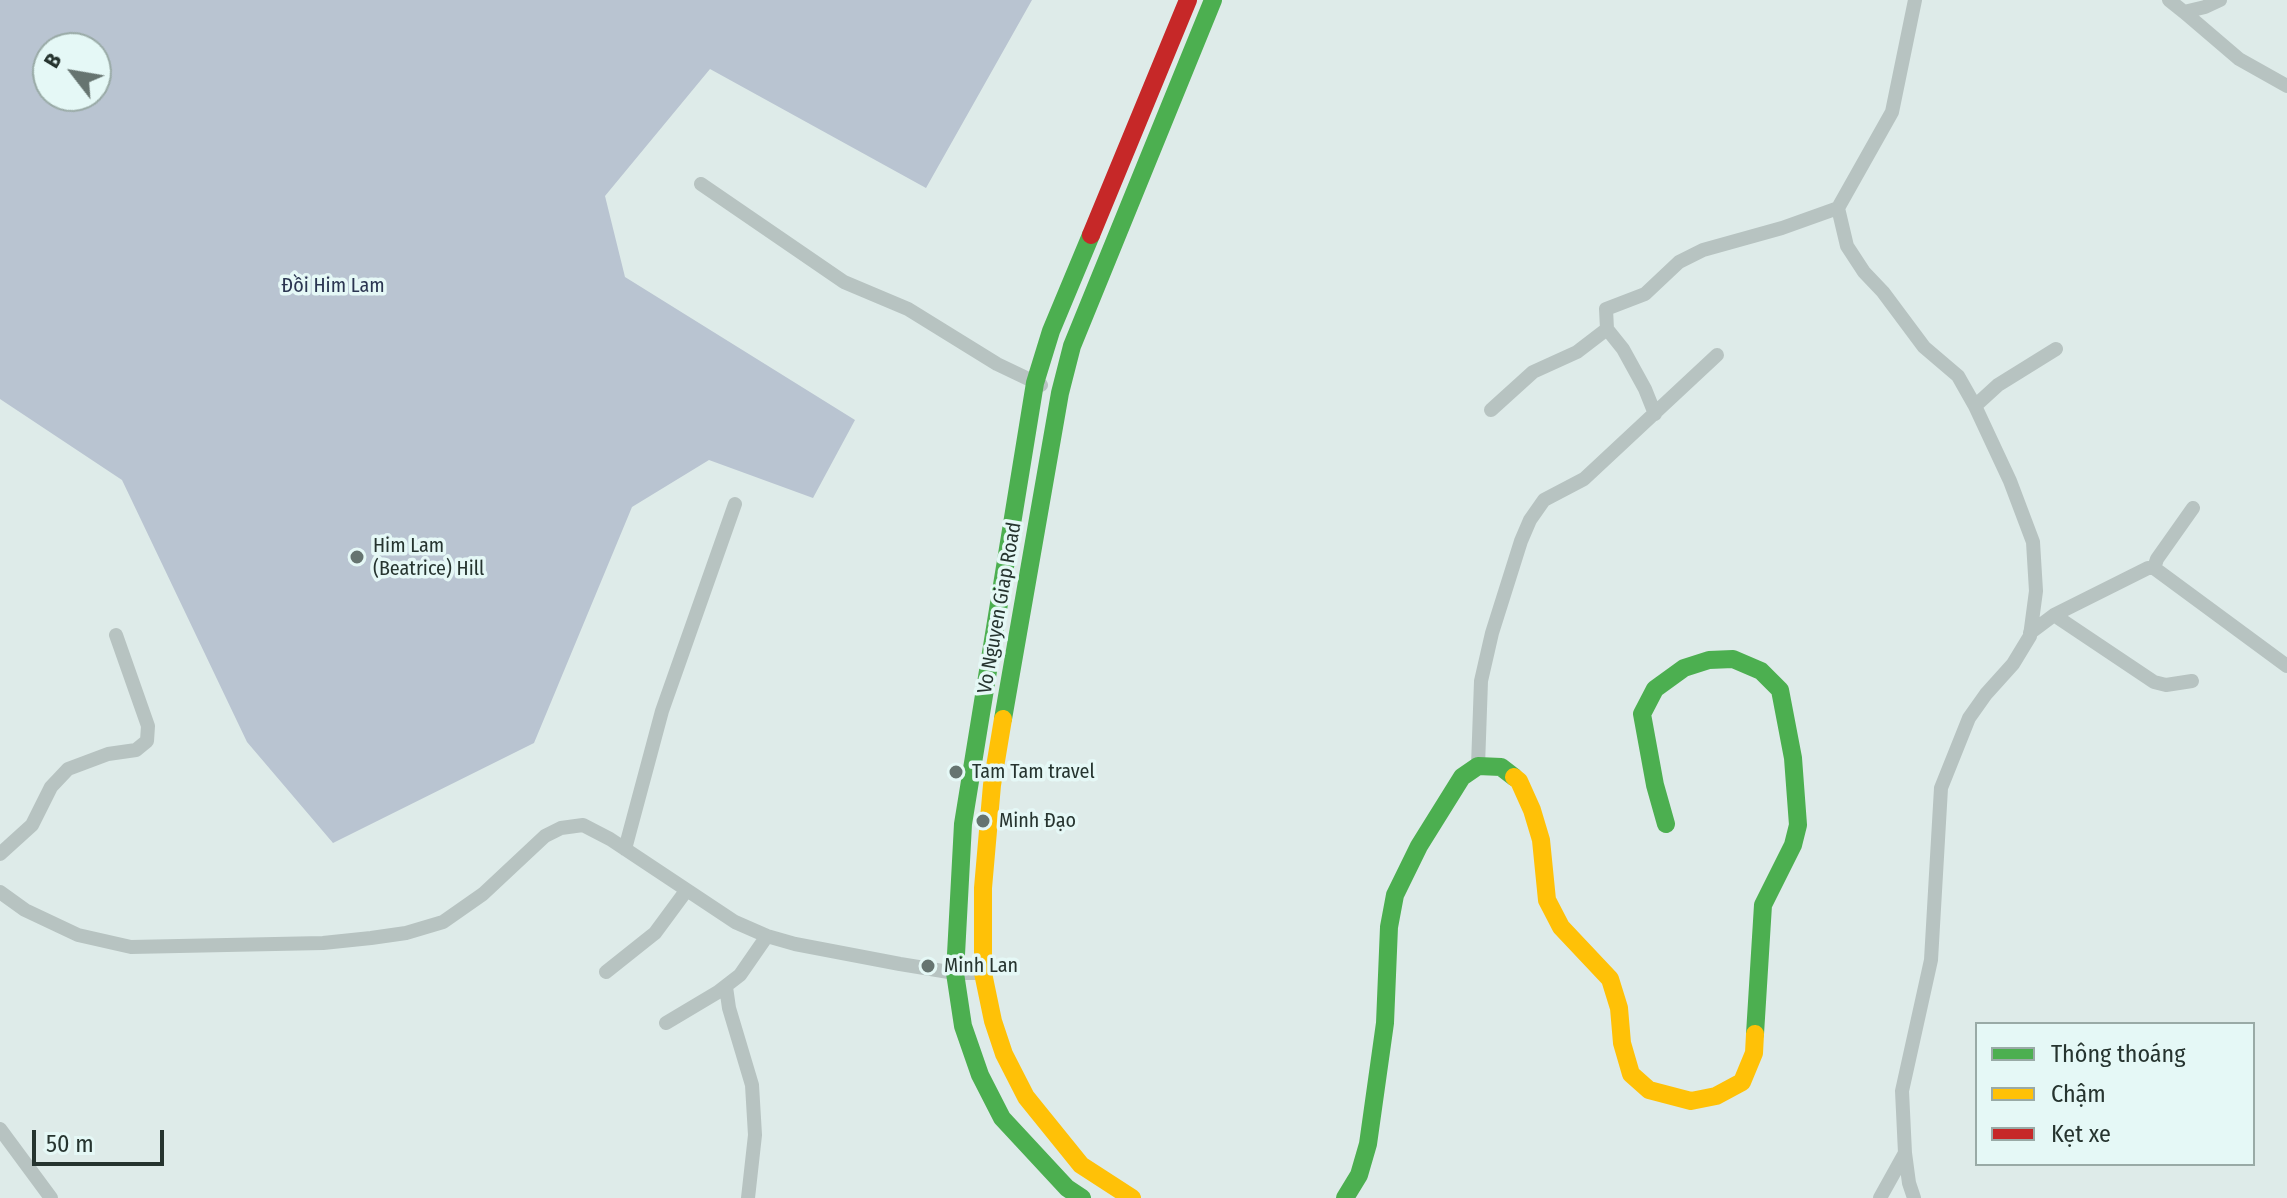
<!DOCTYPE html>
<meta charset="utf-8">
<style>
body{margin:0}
#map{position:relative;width:2287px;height:1198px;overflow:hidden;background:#deebe9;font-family:"Fira Sans Condensed",sans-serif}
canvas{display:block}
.legend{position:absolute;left:1975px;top:1022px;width:280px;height:144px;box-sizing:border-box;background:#e5f8f6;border:2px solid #99aaa6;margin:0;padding:10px 14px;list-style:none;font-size:24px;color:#26342f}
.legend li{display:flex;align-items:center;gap:16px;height:40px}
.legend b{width:40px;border:2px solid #99aaa6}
.north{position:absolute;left:32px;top:32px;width:80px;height:80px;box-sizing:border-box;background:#e5f8f6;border:2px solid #99aaa6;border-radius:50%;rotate:301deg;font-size:22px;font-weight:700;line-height:32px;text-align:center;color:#26342f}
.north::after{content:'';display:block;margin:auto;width:28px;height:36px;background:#667470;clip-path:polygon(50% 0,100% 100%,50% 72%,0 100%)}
.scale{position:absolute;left:32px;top:1130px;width:132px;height:36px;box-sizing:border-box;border:4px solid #26342f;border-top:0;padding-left:10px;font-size:24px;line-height:28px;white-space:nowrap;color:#26342f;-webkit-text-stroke:6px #e5f8f6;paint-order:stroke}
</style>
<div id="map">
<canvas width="2287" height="1198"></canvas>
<ul class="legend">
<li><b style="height:10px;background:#4caf50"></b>Thông thoáng</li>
<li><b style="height:10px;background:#ffc107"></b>Chậm</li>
<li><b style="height:10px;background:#c62828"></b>Kẹt xe</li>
</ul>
<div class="north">B</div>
<div class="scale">50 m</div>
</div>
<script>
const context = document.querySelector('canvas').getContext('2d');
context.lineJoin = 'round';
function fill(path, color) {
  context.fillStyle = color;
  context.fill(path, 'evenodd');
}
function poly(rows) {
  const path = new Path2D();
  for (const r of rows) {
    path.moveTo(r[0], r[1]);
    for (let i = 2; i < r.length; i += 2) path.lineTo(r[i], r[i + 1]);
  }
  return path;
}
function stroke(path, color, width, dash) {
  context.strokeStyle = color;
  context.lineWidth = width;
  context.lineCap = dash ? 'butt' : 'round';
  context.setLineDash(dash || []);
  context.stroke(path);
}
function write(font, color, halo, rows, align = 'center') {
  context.font = font + ' "Fira Sans Condensed",sans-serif';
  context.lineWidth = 7;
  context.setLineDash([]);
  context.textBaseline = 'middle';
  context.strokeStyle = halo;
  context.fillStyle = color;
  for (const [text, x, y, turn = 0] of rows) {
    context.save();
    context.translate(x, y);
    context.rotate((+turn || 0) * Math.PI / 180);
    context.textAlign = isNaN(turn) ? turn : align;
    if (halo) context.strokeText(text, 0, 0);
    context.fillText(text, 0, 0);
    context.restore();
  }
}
fill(poly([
 [0,0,1032,0,926,188,710,69,605,196,625,277,855,420,813,498,709,460,632,507,534,743,333,843,247,742,122,480,0,399],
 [48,48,96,48,96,96,48,96]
]), '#b9c4d1');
stroke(poly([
 [2169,0,2184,12,2205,7,2220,0],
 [2184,12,2239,59,2287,86],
 [701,184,844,282,908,309,997,364,1041,385],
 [1838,208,1892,112,1915,0],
 [1607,329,1623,349,1645,389,1655,414],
 [1975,406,1998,385,2056,349],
 [1491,410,1533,372,1577,352,1607,329,1606,309,1645,294,1679,262,1703,250,1782,228,1838,208,1847,246,1864,272,1883,292,1924,347,1958,376,1975,406,2010,481,2033,542,2036,591,2030,636,2013,664,1986,694,1969,718,1941,788,1931,960,1902,1091,1905,1153,1909,1183,1914,1198],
 [2154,568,2157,559,2193,508],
 [2054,615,2154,682,2166,685,2192,681],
 [2030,633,2054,615,2148,568,2154,568,2287,666],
 [1478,766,1481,681,1492,633,1521,541,1530,520,1544,500,1584,479,1717,355],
 [625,849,662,711,735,504],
 [0,854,32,825,51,787,68,769,108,754,136,750,147,741,148,726,116,635],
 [0,892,25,910,78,935,131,947,323,943,371,938,406,933,443,922,483,894,545,836,561,828,583,825,610,839,735,922,767,936,795,944,900,964,955,973,983,973],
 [606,972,655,933,686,891],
 [726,987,729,1008,752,1085,755,1135,748,1198],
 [666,1023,718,992,740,975,767,936],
 [0,1129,51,1198],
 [1880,1198,1905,1153]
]), '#b7c3c1', 14);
stroke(poly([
 [1003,719,1060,393,1072,346,1213,0],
 [1666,824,1655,785,1642,714,1655,689,1684,668,1709,660,1733,659,1761,671,1780,690,1793,758,1798,825,1793,845,1763,905,1755,1034],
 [1082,1198,1067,1188,1002,1118,980,1075,963,1026,955,973,963,824,1035,383,1051,331,1091,235],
 [1345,1198,1359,1175,1368,1144,1385,1023,1389,927,1395,895,1419,846,1462,777,1478,766,1501,767,1514,777]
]), '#4caf50', 18);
stroke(poly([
 [1003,719,992,785,983,888,983,973,993,1021,1004,1054,1026,1097,1081,1165,1132,1198],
 [1514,777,1519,781,1532,810,1541,840,1547,900,1561,927,1610,979,1619,1008,1622,1043,1631,1074,1649,1090,1691,1101,1716,1096,1742,1082,1754,1053,1755,1034]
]), '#ffc107', 18);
stroke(poly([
 [1091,235,1188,0]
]), '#c62828', 18);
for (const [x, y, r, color] of [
 [357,557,8,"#667470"],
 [956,772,8,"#667470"],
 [983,821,8,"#667470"],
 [928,966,8,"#667470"]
]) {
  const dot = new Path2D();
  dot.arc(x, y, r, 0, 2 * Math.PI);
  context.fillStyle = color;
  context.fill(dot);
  stroke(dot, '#e5f8f6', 3);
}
write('20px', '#2b3551', '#e5f8f6', [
 ["Đồi Him Lam",333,286]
]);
write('20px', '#26342f', '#e5f8f6', [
 ["Him Lam",373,546],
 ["(Beatrice) Hill",373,569],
 ["Tam Tam travel",972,772],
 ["Minh Đạo",999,821],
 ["Minh Lan",944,966]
], 'left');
write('20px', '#26342f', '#e5f8f6', [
 ["Vo Nguyen Giap Road",1000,608,-80]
]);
</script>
